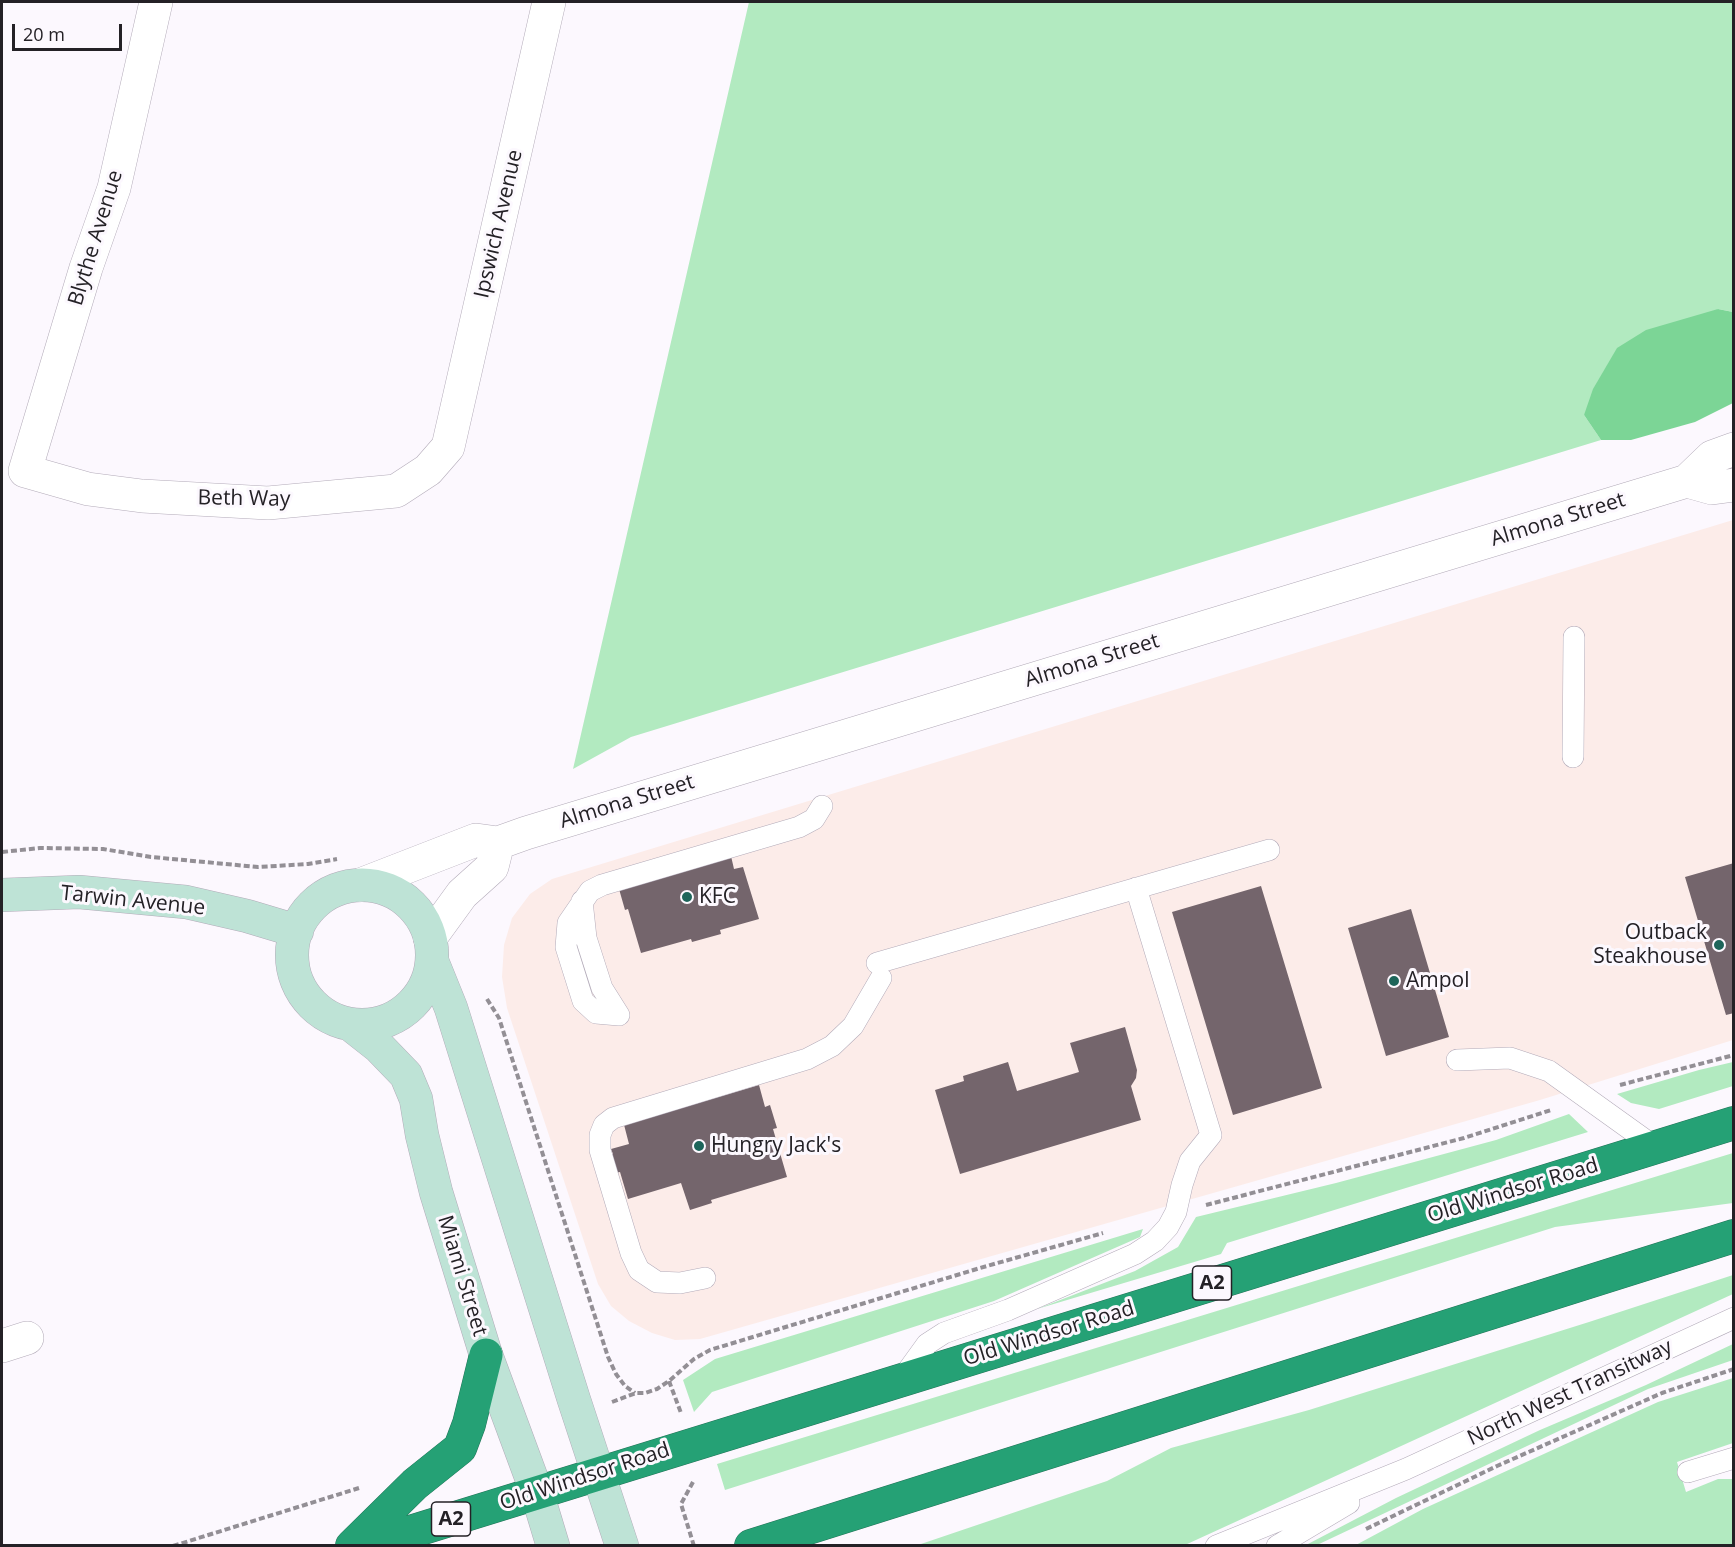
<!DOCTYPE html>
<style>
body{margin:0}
#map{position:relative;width:1735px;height:1547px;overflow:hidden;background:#fcf8fe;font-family:"Open Sans",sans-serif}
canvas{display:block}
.frame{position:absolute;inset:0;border:3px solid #242126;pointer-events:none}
.scale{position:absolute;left:12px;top:24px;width:110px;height:27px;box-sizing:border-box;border:3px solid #242126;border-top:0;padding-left:8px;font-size:18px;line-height:21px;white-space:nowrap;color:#242126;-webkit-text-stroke:4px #fcf8fe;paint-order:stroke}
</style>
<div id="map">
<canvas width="1735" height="1547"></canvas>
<div class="frame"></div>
<div class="scale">20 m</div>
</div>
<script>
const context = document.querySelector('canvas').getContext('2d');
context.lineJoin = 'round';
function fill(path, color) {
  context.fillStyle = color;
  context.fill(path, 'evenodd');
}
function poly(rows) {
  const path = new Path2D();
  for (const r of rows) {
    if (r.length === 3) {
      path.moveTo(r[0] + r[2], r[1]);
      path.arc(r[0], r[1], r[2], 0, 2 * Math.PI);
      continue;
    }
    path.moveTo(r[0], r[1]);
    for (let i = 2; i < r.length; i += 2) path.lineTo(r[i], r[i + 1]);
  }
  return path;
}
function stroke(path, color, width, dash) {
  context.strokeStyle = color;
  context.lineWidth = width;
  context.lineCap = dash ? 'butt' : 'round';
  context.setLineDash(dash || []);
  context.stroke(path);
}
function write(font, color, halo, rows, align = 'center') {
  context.font = font + ' "Open Sans",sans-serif';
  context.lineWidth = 6;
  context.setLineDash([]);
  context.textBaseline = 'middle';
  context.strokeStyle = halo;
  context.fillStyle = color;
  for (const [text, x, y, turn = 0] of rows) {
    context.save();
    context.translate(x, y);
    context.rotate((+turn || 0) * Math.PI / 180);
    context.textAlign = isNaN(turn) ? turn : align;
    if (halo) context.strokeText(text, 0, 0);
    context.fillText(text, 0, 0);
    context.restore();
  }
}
fill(poly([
 [1733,520,1733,1040,1540,1100,700,1339,675,1340,652,1333,629,1321,611,1306,598,1284,507,1008,502,977,504,945,512,918,530,894,552,879]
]), '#fcece9');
fill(poly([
 [749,2,1733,2,1733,312,1718,309,1584,415,1601,440,631,737,573,769],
 [1733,1062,1733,1086,1659,1109,1631,1103,1617,1094,1699,1070],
 [1569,1114,1588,1132,1227,1243,1221,1254,1037,1309,1135,1271,1178,1247,1196,1217,1336,1183,1496,1140],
 [1733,1153,1733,1203,1555,1227,725,1490,717,1464],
 [1143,1229,1140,1237,994,1301,712,1392,694,1412,683,1380,715,1359],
 [1733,1275,1733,1294,1185,1545,918,1545,1107,1481,1171,1448,1309,1410,1589,1322],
 [1733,1344,1733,1360,1648,1389,1317,1545,1306,1545,1396,1498,1540,1430,1646,1385],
 [1733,1378,1733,1443,1677,1462,1686,1492,1718,1479,1733,1479,1733,1545,1354,1546,1423,1509,1658,1402]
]), '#b2eac0');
fill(poly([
 [1718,309,1733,312,1733,403,1695,422,1631,440,1601,440,1584,415,1593,389,1617,348,1646,330]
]), '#7cd596');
fill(poly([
 [731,856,734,869,743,867,759,919,720,930,721,934,692,942,691,939,641,953,628,909,625,910,617,882],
 [1734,863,1734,1013,1726,1015,1685,877],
 [1261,886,1322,1088,1233,1115,1172,912],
 [1411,909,1449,1037,1386,1056,1348,928],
 [1125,1027,1137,1070,1136,1078,1131,1086,1141,1120,960,1174,935,1090,964,1081,963,1076,1008,1062,1017,1091,1079,1072,1070,1043],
 [759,1085,765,1107,770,1105,777,1128,773,1129,787,1177,711,1200,712,1203,690,1210,681,1183,628,1199,620,1172,611,1174,606,1156,613,1154,611,1149,629,1144,622,1117,688,1106]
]), '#74656c');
const lane = poly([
 [1573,757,1574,637],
 [582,901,586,938,602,988,619,1015],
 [877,963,1269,850],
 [619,1015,596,1013,583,1001,566,947,568,923,590,891,602,885,799,827,814,819,822,806],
 [1457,1060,1510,1058,1549,1071,1655,1147],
 [705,1278,680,1283,657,1282,639,1270,631,1253,600,1150,600,1135,604,1125,613,1118,807,1059,832,1046,853,1026,881,978],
 [901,1380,927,1344,944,1333,1008,1310,1135,1254,1155,1241,1168,1227,1176,1212,1182,1185,1190,1161,1211,1135,1136,888],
 [1688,1472,1734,1458],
 [1216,1546,1406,1469,1734,1318],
 [1277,1546,1349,1503]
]);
const street = poly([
 [156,2,114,188,86,268,25,471,88,489,142,496,268,503,396,491,428,470,448,447,549,2],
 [1687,481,1712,488,1734,485],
 [360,885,476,840,498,843,526,833,1687,481,1712,457,1734,449],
 [430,938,462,894,492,867,498,843],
 [2,1346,27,1338]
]);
const secondary = poly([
 [362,955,70],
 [2,895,79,892,186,902,247,916,297,931],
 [432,961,451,1008,574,1400,622,1546],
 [351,1025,379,1047,406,1075,416,1099,422,1135,436,1192,486,1355,537,1493,553,1546]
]);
const highway = poly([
 [352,1546,415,1484,460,1448,469,1424,486,1355],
 [365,1546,1734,1123],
 [751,1546,1734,1236]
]);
stroke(lane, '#b3abb9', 22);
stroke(street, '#b3abb9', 34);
stroke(secondary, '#b3abb9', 34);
stroke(highway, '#257459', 34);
stroke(poly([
 [2,852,40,848,103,849,151,857,258,867,308,864,337,859],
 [487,999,499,1018,608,1357,616,1374,625,1386,635,1393],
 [1620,1085,1734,1055],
 [1206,1205,1464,1138,1551,1110],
 [669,1381,681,1413],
 [612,1402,636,1393,645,1393,657,1389,669,1381,694,1359,710,1350,980,1268,1103,1233],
 [693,1482,681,1504,694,1546],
 [1366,1529,1497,1466,1662,1393,1734,1369],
 [173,1546,359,1488]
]), '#938f95', 4, [6, 3]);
stroke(lane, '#fff', 21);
stroke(street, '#fff', 33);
stroke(secondary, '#bee3d6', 33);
stroke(highway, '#25a175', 33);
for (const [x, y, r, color] of [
 [687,897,6,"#1d655a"],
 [1719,945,6,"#1d655a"],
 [1394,981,6,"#1d655a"],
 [699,1146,6,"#1d655a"]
]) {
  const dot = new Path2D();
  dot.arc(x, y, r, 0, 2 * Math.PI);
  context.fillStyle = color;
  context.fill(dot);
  stroke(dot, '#fcf8fe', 2);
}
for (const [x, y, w] of [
 [1212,1283,39],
 [451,1519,39]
]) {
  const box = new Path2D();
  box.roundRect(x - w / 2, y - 17, w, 34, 4.5);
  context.fillStyle = '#fcf8fe';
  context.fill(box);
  stroke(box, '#242126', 1.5);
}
write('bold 20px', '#242126', null, [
 ["A2",1212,1283],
 ["A2",451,1519]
]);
write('21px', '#242126', '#fcf8fe', [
 ["Ipswich Avenue",499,224,-77],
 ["Blythe Avenue",96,238,-73],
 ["Beth Way",244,499,1],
 ["Almona Street",1558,520,-17],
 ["Almona Street",1092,661,-17],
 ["Almona Street",627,802,-17],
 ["Tarwin Avenue",133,901,6],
 ["Old Windsor Road",1513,1191,-17],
 ["Miami Street",462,1276,73],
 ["Old Windsor Road",1049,1334,-17],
 ["North West Transitway",1570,1393,-25],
 ["Old Windsor Road",585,1477,-18]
]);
write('21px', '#242126', '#fcf8fe', [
 ["KFC",699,897],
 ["Outback",1707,933,"right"],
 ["Steakhouse",1707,957,"right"],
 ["Ampol",1406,981],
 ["Hungry Jack's",711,1146]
], 'left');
</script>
